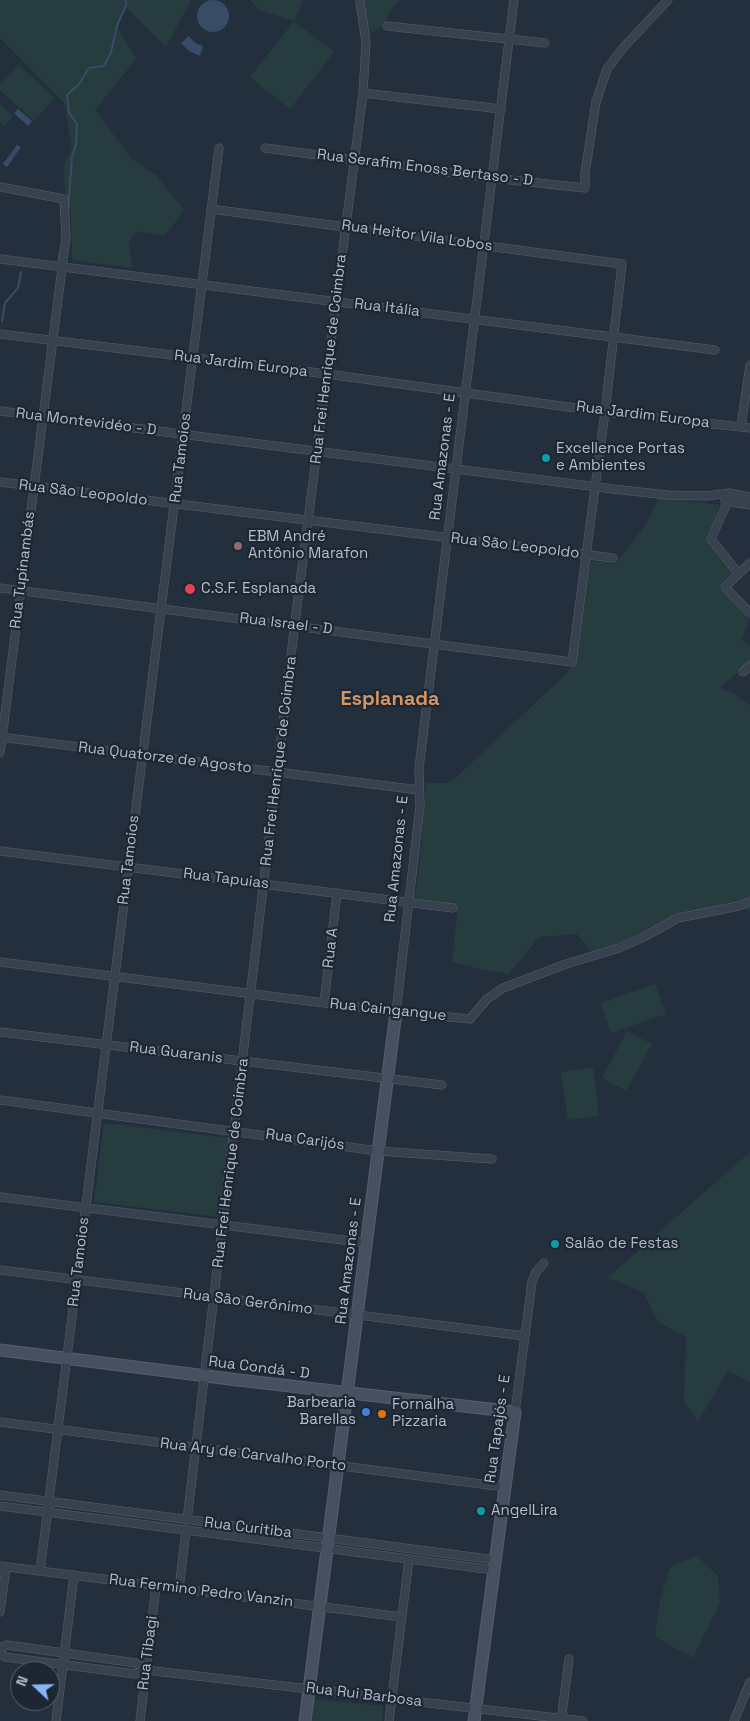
<!DOCTYPE html>
<meta charset="utf-8">
<style>
body{margin:0}
#map{position:relative;width:750px;height:1721px;overflow:hidden;background:#242f3e;font-family:"Space Grotesk",sans-serif}
canvas{display:block}
.north{position:absolute;left:10px;top:1661px;width:50px;height:50px;box-sizing:border-box;background:#1d2633;border:1px solid #59626f;border-radius:50%;rotate:291deg;font-size:14px;font-weight:700;line-height:20px;text-align:center;color:#b4bcc9}
.north::after{content:'';display:block;margin:auto;width:18px;height:22px;background:#8ab4f8;clip-path:polygon(50% 0,100% 100%,50% 72%,0 100%)}
</style>
<div id="map">
<canvas width="750" height="1721"></canvas>
<div class="north">N</div>
</div>
<script>
const context = document.querySelector('canvas').getContext('2d');
context.lineJoin = 'round';
function fill(path, color) {
  context.fillStyle = color;
  context.fill(path, 'evenodd');
}
function poly(rows) {
  const path = new Path2D();
  for (const r of rows) {
    if (r.length === 3) {
      path.moveTo(r[0] + r[2], r[1]);
      path.arc(r[0], r[1], r[2], 0, 2 * Math.PI);
      continue;
    }
    path.moveTo(r[0], r[1]);
    for (let i = 2; i < r.length; i += 2) path.lineTo(r[i], r[i + 1]);
  }
  return path;
}
function stroke(path, color, width, dash) {
  context.strokeStyle = color;
  context.lineWidth = width;
  context.lineCap = dash ? 'butt' : 'round';
  context.setLineDash(dash || []);
  context.stroke(path);
}
function write(font, color, halo, rows, align = 'center') {
  context.font = font + ' "Space Grotesk",sans-serif';
  context.lineWidth = 4.5;
  context.setLineDash([]);
  context.textBaseline = 'middle';
  context.strokeStyle = halo;
  context.fillStyle = color;
  for (const [text, x, y, turn = 0] of rows) {
    context.save();
    context.translate(x, y);
    context.rotate((+turn || 0) * Math.PI / 180);
    context.textAlign = isNaN(turn) ? turn : align;
    if (halo) context.strokeText(text, 0, 0);
    context.fillText(text, 0, 0);
    context.restore();
  }
}
fill(poly([
 [0,0,191,0,166,47,125,6,117,26,136,59,95,110,131,158,157,176,184,210,165,236,137,231,129,242,132,268,72,260,71,213,65,192,64,165,72,148,64,103,0,38],
 [250,0,303,0,294,21,334,52,290,109,250,77,294,21,259,10],
 [362,0,400,0,389,11,385,24,368,36],
 [19,65,55,98,34,121,0,90,0,85],
 [0,105,13,116,5,126,0,122],
 [658,497,720,505,707,541,734,574,720,588,749,619,742,640,750,645,750,661,720,688,735,694,750,705,750,912,739,906,678,918,644,937,593,954,577,934,539,937,509,974,484,970,452,962,457,918,456,905,447,903,415,898,422,839,426,783,450,783,566,674,575,662,589,561,616,563,648,521],
 [655,984,666,1014,611,1033,601,1003],
 [627,1031,652,1044,626,1091,602,1078],
 [593,1067,599,1116,568,1120,561,1072],
 [104,1123,229,1138,219,1217,94,1202],
 [750,1152,750,1382,728,1371,698,1422,684,1401,686,1337,658,1322,644,1293,623,1283,607,1278],
 [697,1556,718,1576,720,1603,693,1658,655,1637,660,1600,670,1567],
 [312,1699,383,1706,382,1721,310,1721]
]), '#263c3f');
fill(poly([
 [213,16,16],
 [189,36,195,43,203,46,200,56,189,51,181,43],
 [18,109,32,121,28,126,14,113],
 [17,145,21,147,7,167,3,164]
]), '#394c67');
stroke(poly([
 [68,213,72,156,76,145,77,124,69,113,67,95,79,84,89,68,104,66,111,52,117,26,126,5,126,0],
 [59,259,61,247],
 [2,321,5,303,18,288,21,272]
]), '#394c67', 2);
const street = poly([
 [387,26,545,43],
 [363,93,501,109],
 [265,148,492,178,585,188,585,173,596,102,607,69,623,48,668,0],
 [0,187,64,199,66,237,0,753],
 [0,259,715,350],
 [0,334,327,374,605,412,750,428],
 [0,411,613,489,667,495,707,496,729,493,750,497],
 [741,427,750,365],
 [0,482,613,558],
 [725,501,750,505],
 [728,501,711,539,739,574],
 [750,563,725,587,750,613],
 [0,588,572,662,605,412,622,264,211,209],
 [743,672,750,665],
 [0,737,419,790],
 [0,851,453,908],
 [0,962,396,1012,470,1019,487,999,503,988,566,964,619,948,644,937,678,918,739,906,750,901],
 [324,1003,337,893],
 [396,1012,420,806,419,768,514,0],
 [0,1032,442,1085],
 [0,1100,378,1151,492,1159],
 [0,1197,367,1243],
 [0,1270,525,1336],
 [515,1412,532,1282,536,1272,544,1263],
 [0,1422,505,1487],
 [0,1495,496,1560],
 [0,1506,494,1570],
 [187,1520,296,614,363,93,366,42,360,2],
 [0,1566,402,1617],
 [40,1571,219,148],
 [179,1589,186,1530],
 [0,1612,6,1567],
 [0,1648,7,1645,136,1663,146,1670],
 [0,1653,5,1657,135,1674,146,1670,583,1721],
 [56,1721,74,1575],
 [140,1721,156,1586],
 [389,1721,409,1559],
 [561,1721,569,1659],
 [734,1721,750,1682]
]);
const secondary = poly([
 [0,1350,238,1380,515,1412,474,1721],
 [305,1721,396,1012]
]);
stroke(street, '#565f6c', 9);
stroke(secondary, '#565f6c', 13);
stroke(street, '#38414e', 8);
stroke(secondary, '#465061', 11);
for (const [x, y, r, color] of [
 [546,458,5,"#0f9aa8"],
 [238,546,5,"#8d6e63"],
 [190,589,6,"#e0444e"],
 [555,1244,5,"#0f9aa8"],
 [366,1412,5,"#3f7fe0"],
 [382,1414,5,"#e8710a"],
 [481,1511,5,"#0f9aa8"]
]) {
  const dot = new Path2D();
  dot.arc(x, y, r, 0, 2 * Math.PI);
  context.fillStyle = color;
  context.fill(dot);
  stroke(dot, '#1d2633', 2);
}
write('15px', '#b4bcc9', '#1d2633', [
 ["Rua Serafim Enoss Bertaso - D",425,168,7],
 ["Rua Heitor Vila Lobos",417,236,8],
 ["Rua Itália",387,308,7],
 ["Rua Frei Henrique de Coimbra",329,359,-83],
 ["Rua Jardim Europa",241,364,7],
 ["Rua Jardim Europa",643,415,7],
 ["Rua Montevidéo - D",86,422,7],
 ["Rua Amazonas - E",443,457,-83],
 ["Rua Tamoios",181,458,-83],
 ["Rua São Leopoldo",83,493,7],
 ["Rua São Leopoldo",515,546,7],
 ["Rua Tupinambás",23,570,-83],
 ["Rua Israel - D",286,624,7],
 ["Rua Quatorze de Agosto",165,758,7],
 ["Rua Frei Henrique de Coimbra",279,761,-83],
 ["Rua Amazonas - E",397,859,-84],
 ["Rua Tamoios",129,860,-83],
 ["Rua Tapuias",226,879,7],
 ["Rua A",331,948,-83],
 ["Rua Caingangue",388,1010,6],
 ["Rua Guaranis",176,1053,7],
 ["Rua Carijós",305,1140,8],
 ["Rua Frei Henrique de Coimbra",231,1163,-83],
 ["Rua Amazonas - E",349,1261,-83],
 ["Rua Tamoios",79,1262,-83],
 ["Rua São Gerônimo",248,1302,7],
 ["Rua Condá - D",259,1368,7],
 ["Rua Tapajós - E",498,1429,-82],
 ["Rua Ary de Carvalho Porto",253,1455,7],
 ["Rua Curitiba",248,1528,7],
 ["Rua Fermino Pedro Vanzin",201,1591,7],
 ["Rua Tibagi",148,1653,-83],
 ["Rua Rui Barbosa",364,1695,7]
]);
write('15px', '#b4bcc9', '#1d2633', [
 ["Excellence Portas",556,449],
 ["e Ambientes",556,466],
 ["EBM André",248,537],
 ["Antônio Marafon",248,554],
 ["C.S.F. Esplanada",201,589],
 ["Salão de Festas",565,1244],
 ["Barbearia",356,1403,"right"],
 ["Barellas",356,1420,"right"],
 ["Fornalha",392,1405],
 ["Pizzaria",392,1422],
 ["AngelLira",491,1511]
], 'left');
write('bold 20px', '#d59563', '#1d2633', [
 ["Esplanada",390,700]
]);
</script>
